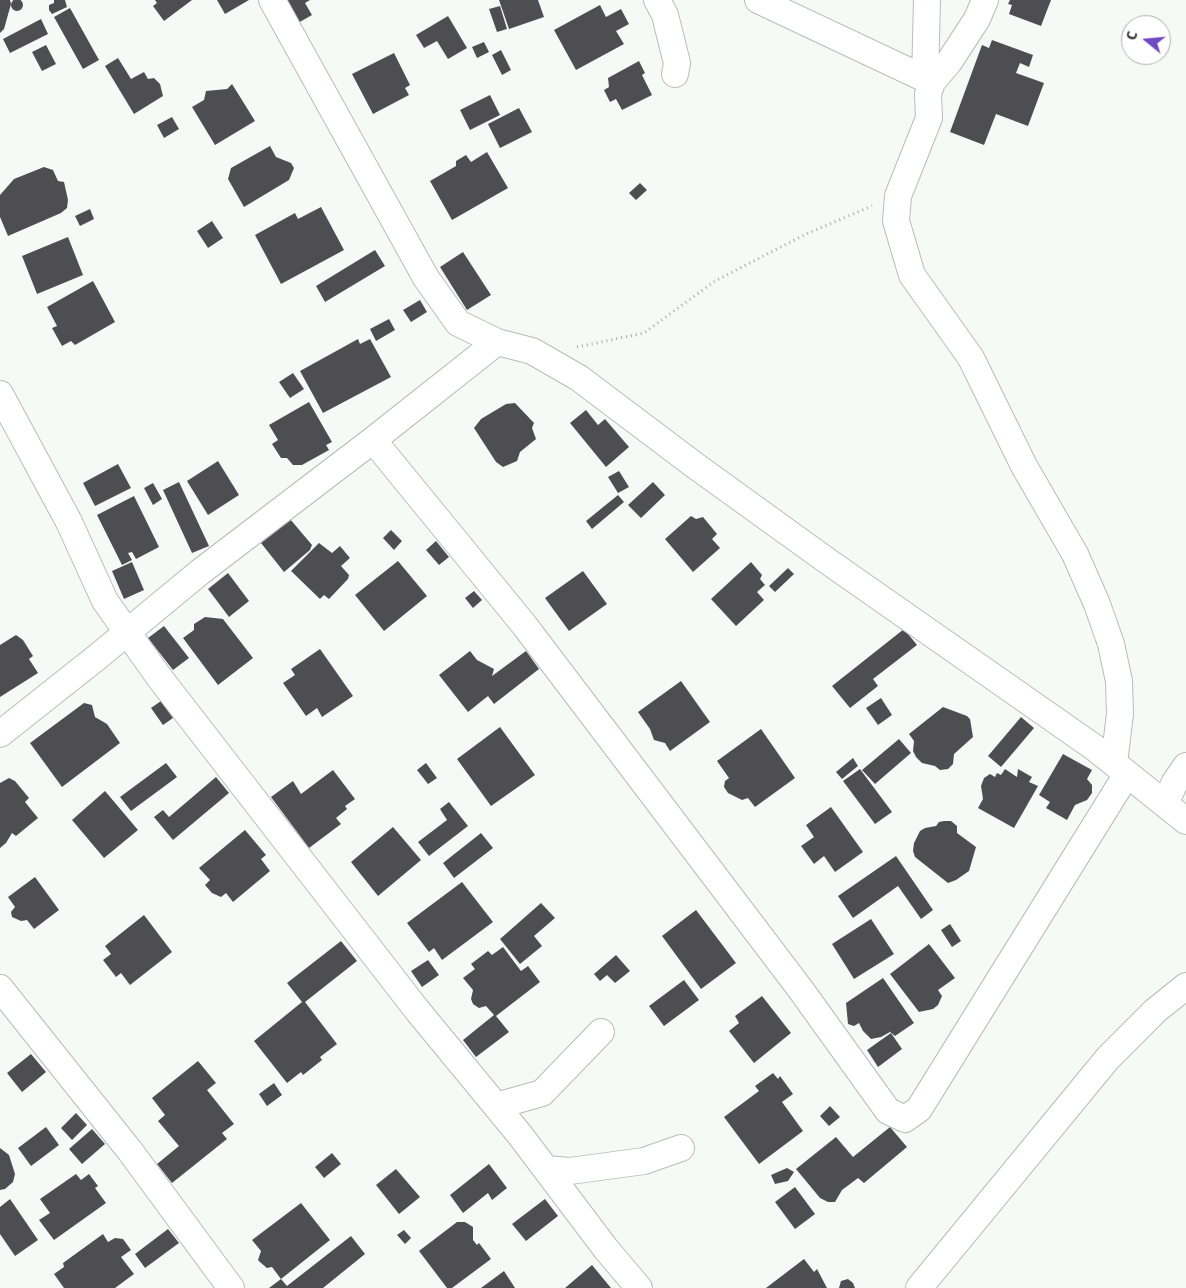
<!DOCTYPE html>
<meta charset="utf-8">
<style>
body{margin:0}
#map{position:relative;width:1186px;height:1288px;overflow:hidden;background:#f5faf7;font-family:"Fira Sans",sans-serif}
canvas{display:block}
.north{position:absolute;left:1121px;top:15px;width:50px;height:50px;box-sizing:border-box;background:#fff;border:1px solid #afafaf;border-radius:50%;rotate:287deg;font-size:14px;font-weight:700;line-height:20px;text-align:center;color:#363836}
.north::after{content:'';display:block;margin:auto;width:18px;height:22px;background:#7149c2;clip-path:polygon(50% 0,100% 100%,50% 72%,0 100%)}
</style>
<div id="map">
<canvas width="1186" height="1288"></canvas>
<div class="north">С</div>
</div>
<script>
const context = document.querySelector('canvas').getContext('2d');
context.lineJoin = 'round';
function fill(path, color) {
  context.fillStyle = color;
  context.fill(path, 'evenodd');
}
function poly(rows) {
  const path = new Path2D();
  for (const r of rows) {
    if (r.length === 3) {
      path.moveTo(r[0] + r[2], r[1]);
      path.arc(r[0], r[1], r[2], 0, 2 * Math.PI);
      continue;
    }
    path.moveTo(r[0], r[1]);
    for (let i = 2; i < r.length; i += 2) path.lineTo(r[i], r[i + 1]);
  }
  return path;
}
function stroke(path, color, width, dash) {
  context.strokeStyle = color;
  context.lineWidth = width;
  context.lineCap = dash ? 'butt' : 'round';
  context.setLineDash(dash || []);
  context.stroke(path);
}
fill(poly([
 [17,5,6],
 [0,0,10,0,11,4,4,29,0,33],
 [54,0,65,0,67,7,52,14,49,10,49,5,54,3],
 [155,0,192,0,164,21,153,6,157,3],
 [217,0,249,0,225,14],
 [286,0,310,0,305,3,312,15,298,23],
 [499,0,538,0,544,17,509,29],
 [1010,0,1051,0,1041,26,1009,14,1012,5,1008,4],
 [600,5,606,17,621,9,629,24,616,31,624,44,576,70,554,30],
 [500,6,507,29,497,32,489,9],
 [70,8,99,60,83,69,54,17],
 [448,16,467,48,448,59,437,41,424,48,416,35],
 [41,19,48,34,10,53,3,39],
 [992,40,1033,55,1029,67,1020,63,1016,73,1044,83,1028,126,996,114,984,145,950,132,982,45,989,48],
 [484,42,489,52,477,58,472,47],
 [46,45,56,64,42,71,32,52],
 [501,50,511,70,502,75,492,55],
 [394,53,410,85,405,88,409,95,373,114,352,74],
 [118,58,131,79,144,72,148,79,154,78,160,84,163,96,134,114,105,66],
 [639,61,645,73,642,75,652,95,622,110,616,99,610,102,604,90,609,87,608,78],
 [232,84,255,121,215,145,192,107,204,100,206,91,227,89],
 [490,95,500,115,470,130,460,110],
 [519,108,532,132,500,148,488,124],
 [172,117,179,129,164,138,157,125],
 [270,146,276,157,291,163,294,168,289,180,244,207,228,179,231,168],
 [487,152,508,188,452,220,430,181,456,166,456,161,466,155,471,162],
 [44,167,53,170,58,181,64,182,68,200,67,208,61,213,8,236,0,217,0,195,14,179],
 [640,183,647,190,636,200,629,193],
 [321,207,344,250,281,284,255,235,295,213,298,219],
 [90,209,94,219,80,226,75,216],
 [212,221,223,238,208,248,197,231],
 [68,237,83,275,37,294,22,256],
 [375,250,385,266,325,302,316,286],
 [463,252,491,295,467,310,440,267],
 [93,281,115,322,75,345,71,341,62,346,52,328,57,326,47,307],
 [420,300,427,312,411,322,403,310],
 [389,319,395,330,376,341,370,329],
 [358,339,360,344,370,339,391,377,323,413,300,371],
 [293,373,304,389,290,398,279,382],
 [309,402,332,442,326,445,329,450,302,465,293,465,287,458,281,458,272,444,278,440,269,425],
 [515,403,534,423,532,428,536,439,520,452,517,461,503,467,496,462,474,428,481,419,506,404],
 [586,410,598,425,605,419,629,447,606,467,570,423],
 [218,461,239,495,208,515,187,481],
 [118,464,131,488,95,506,83,483],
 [619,471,629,487,618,493,608,477],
 [179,482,209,546,192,553,163,490],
 [653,482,665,495,641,518,628,505],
 [153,483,162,499,153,505,144,488],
 [618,495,624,502,592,529,586,521],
 [134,496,159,547,136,559,132,552,128,553,132,560,122,565,97,515],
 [691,516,696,519,703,517,717,534,712,539,720,548,693,572,665,539],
 [290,519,312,545,310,550,284,572,261,543],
 [391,530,402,541,394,550,383,538],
 [436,541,449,557,439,565,426,550],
 [319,543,332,553,340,546,350,558,341,566,349,575,348,579,329,599,324,595,320,599,291,571],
 [398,561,427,596,384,631,355,595],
 [132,562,144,590,124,599,112,571],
 [751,562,762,575,760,579,765,585,757,592,764,600,736,626,711,599],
 [788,568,794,574,775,592,769,586],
 [583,571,607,604,569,631,545,598],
 [228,573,249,601,229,617,208,589],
 [474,591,482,600,473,608,465,598],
 [205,617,223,619,253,658,218,685,183,638,194,630,194,624],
 [164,626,189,658,173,670,148,638],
 [904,629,917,645,873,679,878,686,850,708,832,686],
 [16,635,23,640,33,656,29,659,38,673,0,697,0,645],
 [320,649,353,696,322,717,317,708,306,716,283,683,295,675,291,669],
 [470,651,477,660,494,669,492,676,526,651,539,669,494,704,488,696,468,712,439,675],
 [681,681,710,722,670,751,665,743,654,740,650,729,638,712],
 [881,698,892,715,878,725,866,708],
 [161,701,173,718,163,725,151,708],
 [84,703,92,705,95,717,107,724,120,743,62,787,30,743],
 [943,707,967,716,970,719,973,737,954,754,953,764,948,769,940,770,935,766,922,763,916,757,913,751,914,741,909,734],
 [1021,717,1034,728,1001,767,988,756],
 [500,727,535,775,491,806,457,759],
 [761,729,795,778,755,807,748,798,742,800,728,793,724,787,725,781,729,778,717,761],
 [899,739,911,753,875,784,862,770],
 [1063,754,1092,770,1087,779,1092,785,1092,793,1087,800,1075,805,1067,820,1046,808,1050,802,1039,795],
 [853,758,858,766,842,779,836,772],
 [166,763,177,777,131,811,120,797],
 [426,763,437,778,428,784,417,770],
 [860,769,892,812,875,824,843,781],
 [1005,769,1017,777,1018,769,1032,777,1029,782,1038,786,1014,828,978,808,983,799,981,786,984,778,990,774,995,777,997,773,1001,775],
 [333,770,355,799,345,806,347,809,336,818,341,824,309,848,271,797,293,781,301,794],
 [216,777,229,793,173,840,154,817,163,810,169,817],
 [9,778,15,781,29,798,25,802,38,818,16,836,12,833,6,843,0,848,0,783],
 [105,791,138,830,104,858,72,820],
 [449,802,468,826,429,856,418,842,447,820,440,809],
 [831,807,863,852,835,872,824,856,814,864,801,846,814,837,806,825],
 [944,821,951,821,957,826,957,833,976,847,969,871,956,880,948,883,915,857,913,851,914,843,920,831,925,828,936,826,939,822],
 [393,827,421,860,378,896,351,862],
 [245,830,266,855,261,859,270,871,233,902,226,893,221,897,212,893,205,885,210,880,199,868],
 [481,833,493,848,454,878,443,863],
 [896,856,933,910,921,919,898,886,853,918,838,896],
 [35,877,59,910,34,929,27,920,21,921,12,917,11,912,15,907,8,897],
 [462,882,493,922,442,960,434,948,429,952,407,923],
 [541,903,555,918,534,936,542,946,520,964,500,939],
 [696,910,736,963,701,989,662,936],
 [144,915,172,952,130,985,121,973,116,977,103,960,111,954,105,946],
 [871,919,894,954,854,979,832,944],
 [950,924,961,941,952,947,941,930],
 [341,941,357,961,305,1002,337,1044,320,1057,322,1060,303,1075,301,1072,287,1083,254,1041,302,1002,287,983],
 [929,944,955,978,938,990,942,996,938,1005,933,1009,919,1012,890,974],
 [503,947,521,971,528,966,540,982,496,1016,509,1032,476,1057,463,1040,494,1015,486,1006,479,1008,473,1004,471,999,473,990,463,978,475,969,471,964,488,951,492,955],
 [616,955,630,971,615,983,607,975,600,981,594,974],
 [428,960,439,975,422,987,411,971],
 [883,978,914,1023,895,1036,889,1031,890,1032,881,1037,871,1039,863,1031,859,1023,854,1026,848,1024,846,1003],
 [684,980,699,1000,664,1026,649,1006],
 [762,996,791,1033,754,1063,729,1031,739,1023,735,1016],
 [891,1033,902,1049,878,1067,867,1050],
 [31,1054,46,1072,22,1092,7,1073],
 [198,1061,216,1083,207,1090,234,1124,222,1133,227,1139,172,1183,157,1164,179,1146,158,1121,165,1115,152,1098],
 [773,1073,778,1079,780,1076,793,1094,782,1102,803,1131,759,1164,724,1117,759,1091,755,1086],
 [274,1083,282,1095,267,1106,259,1094],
 [830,1106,840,1117,829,1126,820,1116],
 [76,1113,87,1125,72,1140,61,1128],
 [46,1127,59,1145,31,1166,18,1148],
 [890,1127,907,1147,864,1183,858,1178,842,1190,835,1202,828,1202,820,1198,796,1169,836,1137,853,1157],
 [92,1129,105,1144,82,1164,69,1149],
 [0,1148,9,1155,15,1174,13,1182,5,1189,0,1190],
 [332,1153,341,1164,324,1178,315,1167],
 [489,1164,507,1188,492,1200,488,1193,463,1213,450,1195],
 [787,1168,794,1172,788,1181,775,1184,771,1175],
 [396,1169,420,1197,399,1214,376,1185],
 [76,1174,81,1180,89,1174,98,1186,95,1188,106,1203,54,1240,39,1220,50,1213,40,1199],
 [795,1187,815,1214,795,1229,775,1202],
 [10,1199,38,1240,15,1256,0,1234,0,1207],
 [545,1199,558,1216,526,1241,512,1224],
 [301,1203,330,1240,281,1279,272,1267,267,1268,261,1263,258,1260,261,1251,252,1240],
 [457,1222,465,1222,473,1227,473,1240,477,1245,479,1243,491,1259,452,1288,447,1288,419,1251],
 [168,1229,179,1243,145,1268,135,1254],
 [404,1230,411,1238,405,1244,397,1235],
 [103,1234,108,1242,115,1238,123,1239,131,1250,121,1257,134,1274,115,1288,64,1288,54,1274,64,1267,63,1263],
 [351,1236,365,1254,323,1288,269,1288,281,1279,287,1286],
 [804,1259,814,1272,817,1269,827,1288,766,1288],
 [592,1265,611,1288,565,1288],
 [504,1271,515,1288,481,1288],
 [848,1279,853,1283,855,1288,839,1288,841,1281]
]), '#4e4e52');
const minor = poly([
 [272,0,426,278,458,323,497,342,532,351,579,378,693,464,826,560,1095,748,1186,821],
 [657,0,665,15,677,63,675,74],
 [758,0,932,82],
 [985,0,977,19,949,62,932,82,928,94,929,118,898,196,896,221,912,275,971,358,1024,466,1075,554,1097,604,1111,644,1119,681,1120,714,1114,763],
 [925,79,927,0],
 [0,394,69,522,105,601,159,677,417,1010,520,1135,606,1249,639,1288],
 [373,440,525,626,801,990,888,1111,905,1119,919,1109,1127,774],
 [0,734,96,658,200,572,373,440,497,342],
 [1165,804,1175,782,1186,766],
 [0,988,130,1151,231,1288],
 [496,1106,542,1093,601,1032],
 [546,1169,570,1171,644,1161,681,1148],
 [919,1288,1108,1058,1155,1011,1186,986]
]);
stroke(minor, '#b8bdb9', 28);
stroke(poly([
 [577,347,644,333,715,281,806,234,872,206]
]), '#a6aaa8', 3, [1, 4]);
stroke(minor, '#fff', 26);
</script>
